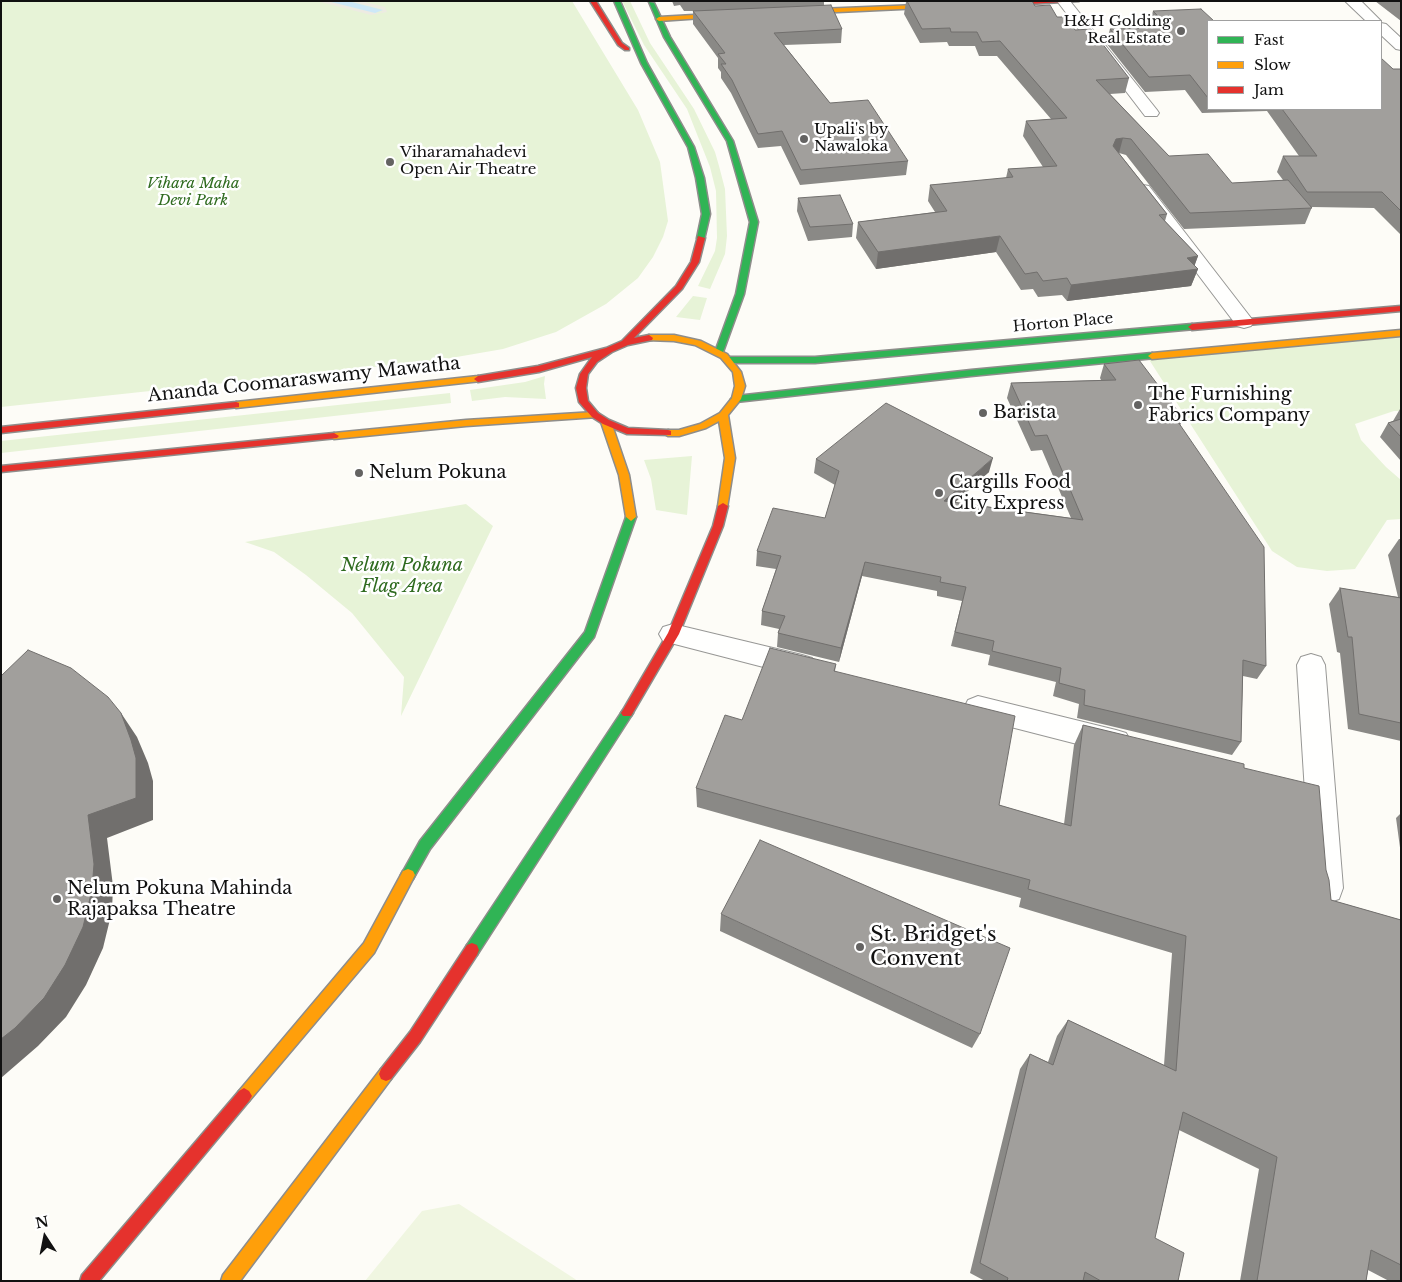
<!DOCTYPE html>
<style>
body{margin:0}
#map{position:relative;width:1402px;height:1282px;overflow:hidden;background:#fdfcf7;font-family:"Libre Baskerville",serif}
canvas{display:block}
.frame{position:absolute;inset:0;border:2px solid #111;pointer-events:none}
.legend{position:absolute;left:1207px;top:20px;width:175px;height:90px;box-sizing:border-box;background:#fff;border:1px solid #a0a0a0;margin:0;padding:6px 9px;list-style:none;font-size:15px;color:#111}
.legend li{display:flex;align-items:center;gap:10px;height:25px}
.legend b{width:25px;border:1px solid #a0a0a0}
.north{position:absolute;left:20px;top:1212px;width:50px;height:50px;-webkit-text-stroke:4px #fff;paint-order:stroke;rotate:349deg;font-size:14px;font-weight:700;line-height:20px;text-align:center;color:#111}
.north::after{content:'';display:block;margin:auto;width:18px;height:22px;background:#111;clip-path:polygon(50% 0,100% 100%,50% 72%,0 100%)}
</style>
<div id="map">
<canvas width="1402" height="1282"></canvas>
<div class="frame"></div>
<ul class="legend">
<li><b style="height:6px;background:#30b455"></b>Fast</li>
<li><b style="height:6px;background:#ff9f0a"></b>Slow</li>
<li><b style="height:6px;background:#e5322d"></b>Jam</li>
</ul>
<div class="north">N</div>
</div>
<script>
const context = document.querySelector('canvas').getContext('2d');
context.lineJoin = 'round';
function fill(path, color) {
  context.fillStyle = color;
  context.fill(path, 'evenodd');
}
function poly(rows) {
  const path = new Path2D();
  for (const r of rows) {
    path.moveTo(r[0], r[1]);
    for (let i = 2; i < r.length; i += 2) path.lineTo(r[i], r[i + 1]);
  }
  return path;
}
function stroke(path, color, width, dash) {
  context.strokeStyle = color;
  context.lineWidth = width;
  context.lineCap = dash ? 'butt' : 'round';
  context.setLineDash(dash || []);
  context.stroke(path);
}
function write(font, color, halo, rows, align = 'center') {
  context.font = font + ' "Libre Baskerville",serif';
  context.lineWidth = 5;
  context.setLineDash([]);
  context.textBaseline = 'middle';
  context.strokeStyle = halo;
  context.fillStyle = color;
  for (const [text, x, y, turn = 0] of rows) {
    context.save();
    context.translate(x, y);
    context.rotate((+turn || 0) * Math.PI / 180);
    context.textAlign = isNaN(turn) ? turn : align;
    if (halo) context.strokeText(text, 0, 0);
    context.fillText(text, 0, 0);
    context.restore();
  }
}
fill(poly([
 [1,1,572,1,638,110,660,162,668,221,663,237,653,257,638,278,606,304,556,332,503,349,439,360,1,407],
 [622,1,630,1,650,43,694,109,715,152,719,166,725,189,727,236,725,254,710,289,698,286,715,251,717,238,716,191,710,167,687,109,644,45],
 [693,296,707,298,700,320,676,317],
 [1401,337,1401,411,1394,411,1355,424,1361,440,1386,467,1401,480,1401,519,1387,520,1355,569,1327,571,1297,567,1272,551,1148,358],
 [545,376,544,384,546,399,505,397,472,401,470,390,525,382],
 [450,393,451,403,1,453,1,441],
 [692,456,687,515,656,510,651,479,644,460],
 [466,504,493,526,401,716,404,677,352,613,306,575,274,552,245,542]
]), '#e7f3d7');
fill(poly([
 [459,1204,575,1279,577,1281,365,1281,422,1211]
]), '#f0f6e1');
fill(poly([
 [317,1,327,1,378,13,382,12,381,9,348,1,361,1,385,7,387,12,371,15]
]), '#edebe2');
fill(poly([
 [327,1,348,1,383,10,375,13]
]), '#cde8f7');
const street = poly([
 [1057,1,1070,1,1157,110,1159,113,1157,116,1145,116,1057,1],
 [1345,1,1361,1,1381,21,1366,21,1345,1],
 [1381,23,1386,24,1401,38,1401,50,1396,49,1381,35,1381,23],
 [1143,185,1149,186,1251,318,1254,322,1251,326,1244,328,1237,326,1134,190,1137,186,1143,185],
 [673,624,802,655,812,658,816,666,812,674,802,677,663,641,659,634,663,627,673,624],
 [1311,654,1321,657,1325,665,1343,888,1339,899,1327,903,1315,899,1311,888,1297,665,1301,657,1311,654],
 [978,696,1116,730,1126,733,1131,742,1126,751,1116,754,968,716,964,708,968,700,978,696]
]);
const fast = poly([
 [614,1,620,1,647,63,694,147,704,178,710,214,704,240,697,238,702,214,696,178,688,147,641,63,614,1],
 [649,2,654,3,670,37,733,141,758,222,744,294,723,352,719,355,715,352,736,294,750,222,727,141,664,37,649,2],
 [1192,324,1196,327,1195,329,815,363,728,363,724,360,728,357,815,357,1192,324],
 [1152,353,1155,354,1155,358,971,376,736,402,731,399,736,396,971,370,1152,353],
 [631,513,636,517,594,637,430,849,413,879,408,881,403,879,401,875,420,841,585,632,626,517,631,513],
 [627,708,631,710,633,713,631,716,477,955,472,957,467,955,465,950,467,945,623,710,627,708]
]);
const slow = poly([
 [942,4,944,7,795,14,792,12,795,10,942,4],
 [729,13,731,14,731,16,659,21,656,19,659,17,729,13],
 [1401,330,1401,336,1152,359,1148,356,1152,353,1401,330],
 [649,335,674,335,701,341,727,354,741,372,745,386,741,399,728,415,735,458,727,508,719,508,718,506,725,458,719,421,706,428,679,436,668,436,663,433,668,430,679,430,700,424,720,413,732,398,735,386,733,372,721,358,695,345,674,341,646,340,645,338,649,335],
 [478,376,481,377,481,381,236,408,231,405,236,402,478,376],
 [595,412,598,413,598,417,466,426,334,439,329,436,334,433,466,420,595,412],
 [606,419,611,422,629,475,636,517,631,521,626,517,619,475,601,422,606,419],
 [408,869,413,871,415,875,374,953,249,1101,244,1104,239,1101,236,1096,239,1091,364,943,403,871,408,869],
 [386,1067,391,1069,393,1074,391,1079,240,1281,221,1281,223,1275,381,1069,386,1067]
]);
const jam = poly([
 [590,1,596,1,622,43,629,48,629,50,625,50,618,45,590,1],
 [1023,1,1079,1,995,6,992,4,995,2,1023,1],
 [698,236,705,238,699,262,682,289,634,338,649,335,653,338,652,340,628,345,612,352,597,362,588,374,586,388,588,401,598,413,609,420,628,428,668,430,671,431,671,435,627,434,603,424,592,417,579,402,576,388,580,374,592,357,539,372,478,382,474,379,478,376,538,366,606,348,622,341,676,286,691,262,698,236],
 [1401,306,1401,311,1192,330,1188,327,1192,324,1401,306],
 [236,402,239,403,239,407,1,433,1,427,236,402],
 [334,433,339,436,337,438,1,472,1,466,334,433],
 [723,503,728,506,723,526,679,634,631,716,623,716,621,713,623,710,668,633,713,526,718,506,723,503],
 [472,943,477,945,479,950,477,955,420,1042,391,1079,386,1081,381,1079,379,1074,381,1069,410,1032,467,945,472,943],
 [244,1088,249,1091,252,1096,249,1101,99,1281,80,1281,82,1275,239,1091,244,1088]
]);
stroke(street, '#979795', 2);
stroke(fast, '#8e8d8b', 3);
stroke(slow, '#8e8d8b', 3);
stroke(jam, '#8e8d8b', 3);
fill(street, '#fffffe');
fill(fast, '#30b455');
fill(slow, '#ff9f0a');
fill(jam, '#e5322d');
fill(poly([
 [672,1,824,1,824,5,842,29,841,43,784,45,830,103,908,161,906,175,800,185,781,146,758,148,731,93,721,78,721,72,718,68,718,58,693,24,693,11,684,11,680,5,674,6],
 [897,1,1032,1,1035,6,1057,17,1075,30,1129,78,1125,93,1110,94,1169,156,1232,183,1283,180,1277,172,1283,156,1299,156,1267,111,1202,113,1185,90,1145,92,1106,43,1110,29,1152,28,1149,25,1153,11,1208,21,1208,109,1381,109,1393,69,1401,69,1401,235,1374,208,1312,207,1305,224,1184,229,1126,155,1119,153,1167,214,1165,221,1198,256,1194,266,1198,269,1191,286,1067,301,1062,295,1038,297,1033,289,1021,290,996,252,876,269,856,238,858,222,935,212,928,201,930,185,1006,178,1008,169,1043,167,1023,136,1026,121,1051,119,997,56,979,56,975,46,949,46,947,42,920,43,904,14,906,2,898,2],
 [1375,1,1401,1,1401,21],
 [798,198,853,224,852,237,808,241,797,211],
 [1104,364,1183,418,1180,425,1266,666,1257,679,1243,676,1241,742,1232,755,1077,718,1079,704,1053,696,1056,682,988,665,990,655,951,646,962,601,937,596,937,591,862,576,839,662,777,647,778,633,779,629,761,625,762,611,776,569,756,566,757,551,825,518,835,485,814,473,816,459,989,472,955,502,1071,518,1042,450,1031,451,1007,398,1011,383,1101,380,1100,378],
 [1400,409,1401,409,1401,461,1380,437,1388,423,1393,421],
 [1399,539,1401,539,1401,741,1348,729,1340,653,1337,652,1329,604,1340,588,1398,597,1388,555],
 [836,664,835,671,999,805,1064,824,1074,745,1083,725,1244,768,1326,870,1331,900,1401,920,1401,1281,1389,1281,1368,1270,1366,1281,1240,1281,1259,1169,1179,1130,1155,1238,1178,1281,985,1281,970,1273,1020,1069,1030,1054,1048,1062,1057,1036,1068,1020,1164,1065,1172,953,1019,907,1021,898,697,807,696,788,742,720],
 [1401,813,1401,855,1396,818],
 [721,914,980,1034,972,1048,720,931]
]), '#8a8986');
fill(poly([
 [1123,138,1119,153,1113,146,1116,139],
 [1000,236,996,252,876,269,878,252],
 [1198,256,1193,270,1198,269,1191,286,1067,301,1071,285,1187,258],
 [1183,418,1177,432,1176,419],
 [993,458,989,472,941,515,944,501],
 [865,562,862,576,839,662,841,648],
 [121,713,137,737,148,763,153,781,153,820,107,838,113,886,112,911,103,948,86,985,66,1017,38,1046,1,1078,1,1039,88,815]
]), '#716f6d');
const building = poly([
 [907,1,1032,1,1035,6,1050,5,1057,17,1066,17,1075,30,1091,29,1129,78,1096,80,1169,156,1208,154,1232,183,1288,180,1312,208,1190,213,1131,139,1123,138,1116,139,1113,146,1167,214,1159,215,1198,256,1187,258,1198,269,1071,285,1067,278,1043,281,1037,272,1025,274,1000,236,878,252,858,222,947,211,930,185,1013,177,1008,169,1057,166,1026,121,1067,118,1000,41,982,42,977,32,951,32,950,28,922,29,907,1],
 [831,5,842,29,774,33,830,103,868,100,908,161,801,170,782,131,758,134,732,80,721,64,726,64,718,54,725,53,693,11,831,5],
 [1201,9,1214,21,1208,21,1208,98,1190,75,1149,77,1110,29,1170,28,1153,11,1201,9],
 [1381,58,1393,69,1401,69,1401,211,1382,192,1307,192,1283,156,1317,156,1282,109,1381,109,1381,58],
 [840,195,853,224,810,227,798,198,840,195],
 [1139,360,1183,418,1176,419,1264,547,1266,666,1243,660,1241,742,1084,705,1085,690,1059,683,1061,668,992,651,994,641,955,632,966,587,940,582,941,577,865,562,841,648,778,633,785,616,762,611,781,556,757,551,773,508,825,518,839,471,816,459,886,403,993,458,944,501,1083,520,1047,435,1035,436,1011,383,1116,380,1104,364,1139,360],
 [1401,419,1401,437,1388,423,1401,419],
 [1340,588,1401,598,1401,723,1359,714,1352,637,1348,637,1340,588],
 [770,648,836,664,834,671,1015,716,999,805,1071,826,1083,725,1244,764,1244,768,1319,786,1326,870,1329,880,1331,900,1401,920,1401,1265,1371,1250,1366,1281,1257,1281,1277,1157,1183,1112,1155,1238,1184,1253,1178,1281,1101,1281,1085,1272,1083,1281,1007,1281,1008,1278,980,1263,1030,1054,1053,1065,1068,1020,1176,1071,1186,936,1028,889,1030,880,696,788,725,715,742,720,770,648],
 [28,650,71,668,108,697,121,713,131,740,136,758,136,798,88,815,94,864,92,890,83,927,65,965,44,998,15,1028,1,1039,1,676,28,650],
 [760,840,1010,948,980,1034,721,914,760,840]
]);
fill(building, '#a19f9c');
stroke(building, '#716f6d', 1);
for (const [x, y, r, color] of [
 [1181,31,5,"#646362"],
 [804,139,5,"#646362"],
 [390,162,5,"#646362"],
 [1138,405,5,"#646362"],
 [983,413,5,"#646362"],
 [359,473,5,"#646362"],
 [939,493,5,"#646362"],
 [57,899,5,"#646362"],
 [860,947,5,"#646362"]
]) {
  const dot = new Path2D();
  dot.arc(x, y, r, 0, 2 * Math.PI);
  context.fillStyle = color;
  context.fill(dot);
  stroke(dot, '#fff', 2);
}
write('15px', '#111', '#fff', [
 ["H&H Golding",1171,22,"right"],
 ["Real Estate",1171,39,"right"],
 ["Upali's by",814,130],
 ["Nawaloka",814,147],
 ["Viharamahadevi",400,153],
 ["Open Air Theatre",400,170]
], 'left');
write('italic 15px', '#2f6b1f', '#fff', [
 ["Vihara Maha",193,184],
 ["Devi Park",193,201]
]);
write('15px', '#111', '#fff', [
 ["Horton Place",1063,323,-5]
]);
write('18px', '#111', '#fff', [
 ["Ananda Coomaraswamy Mawatha",304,380,-6]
]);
write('18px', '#111', '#fff', [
 ["The Furnishing",1148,395],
 ["Fabrics Company",1148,416],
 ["Barista",993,413],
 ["Nelum Pokuna",369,473],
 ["Cargills Food",949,483],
 ["City Express",949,504],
 ["Nelum Pokuna Mahinda",67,889],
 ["Rajapaksa Theatre",67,910]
], 'left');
write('italic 18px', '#2f6b1f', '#fff', [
 ["Nelum Pokuna",402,566],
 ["Flag Area",402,587]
]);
write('21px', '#111', '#fff', [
 ["St. Bridget's",870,935],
 ["Convent",870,959]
], 'left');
</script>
